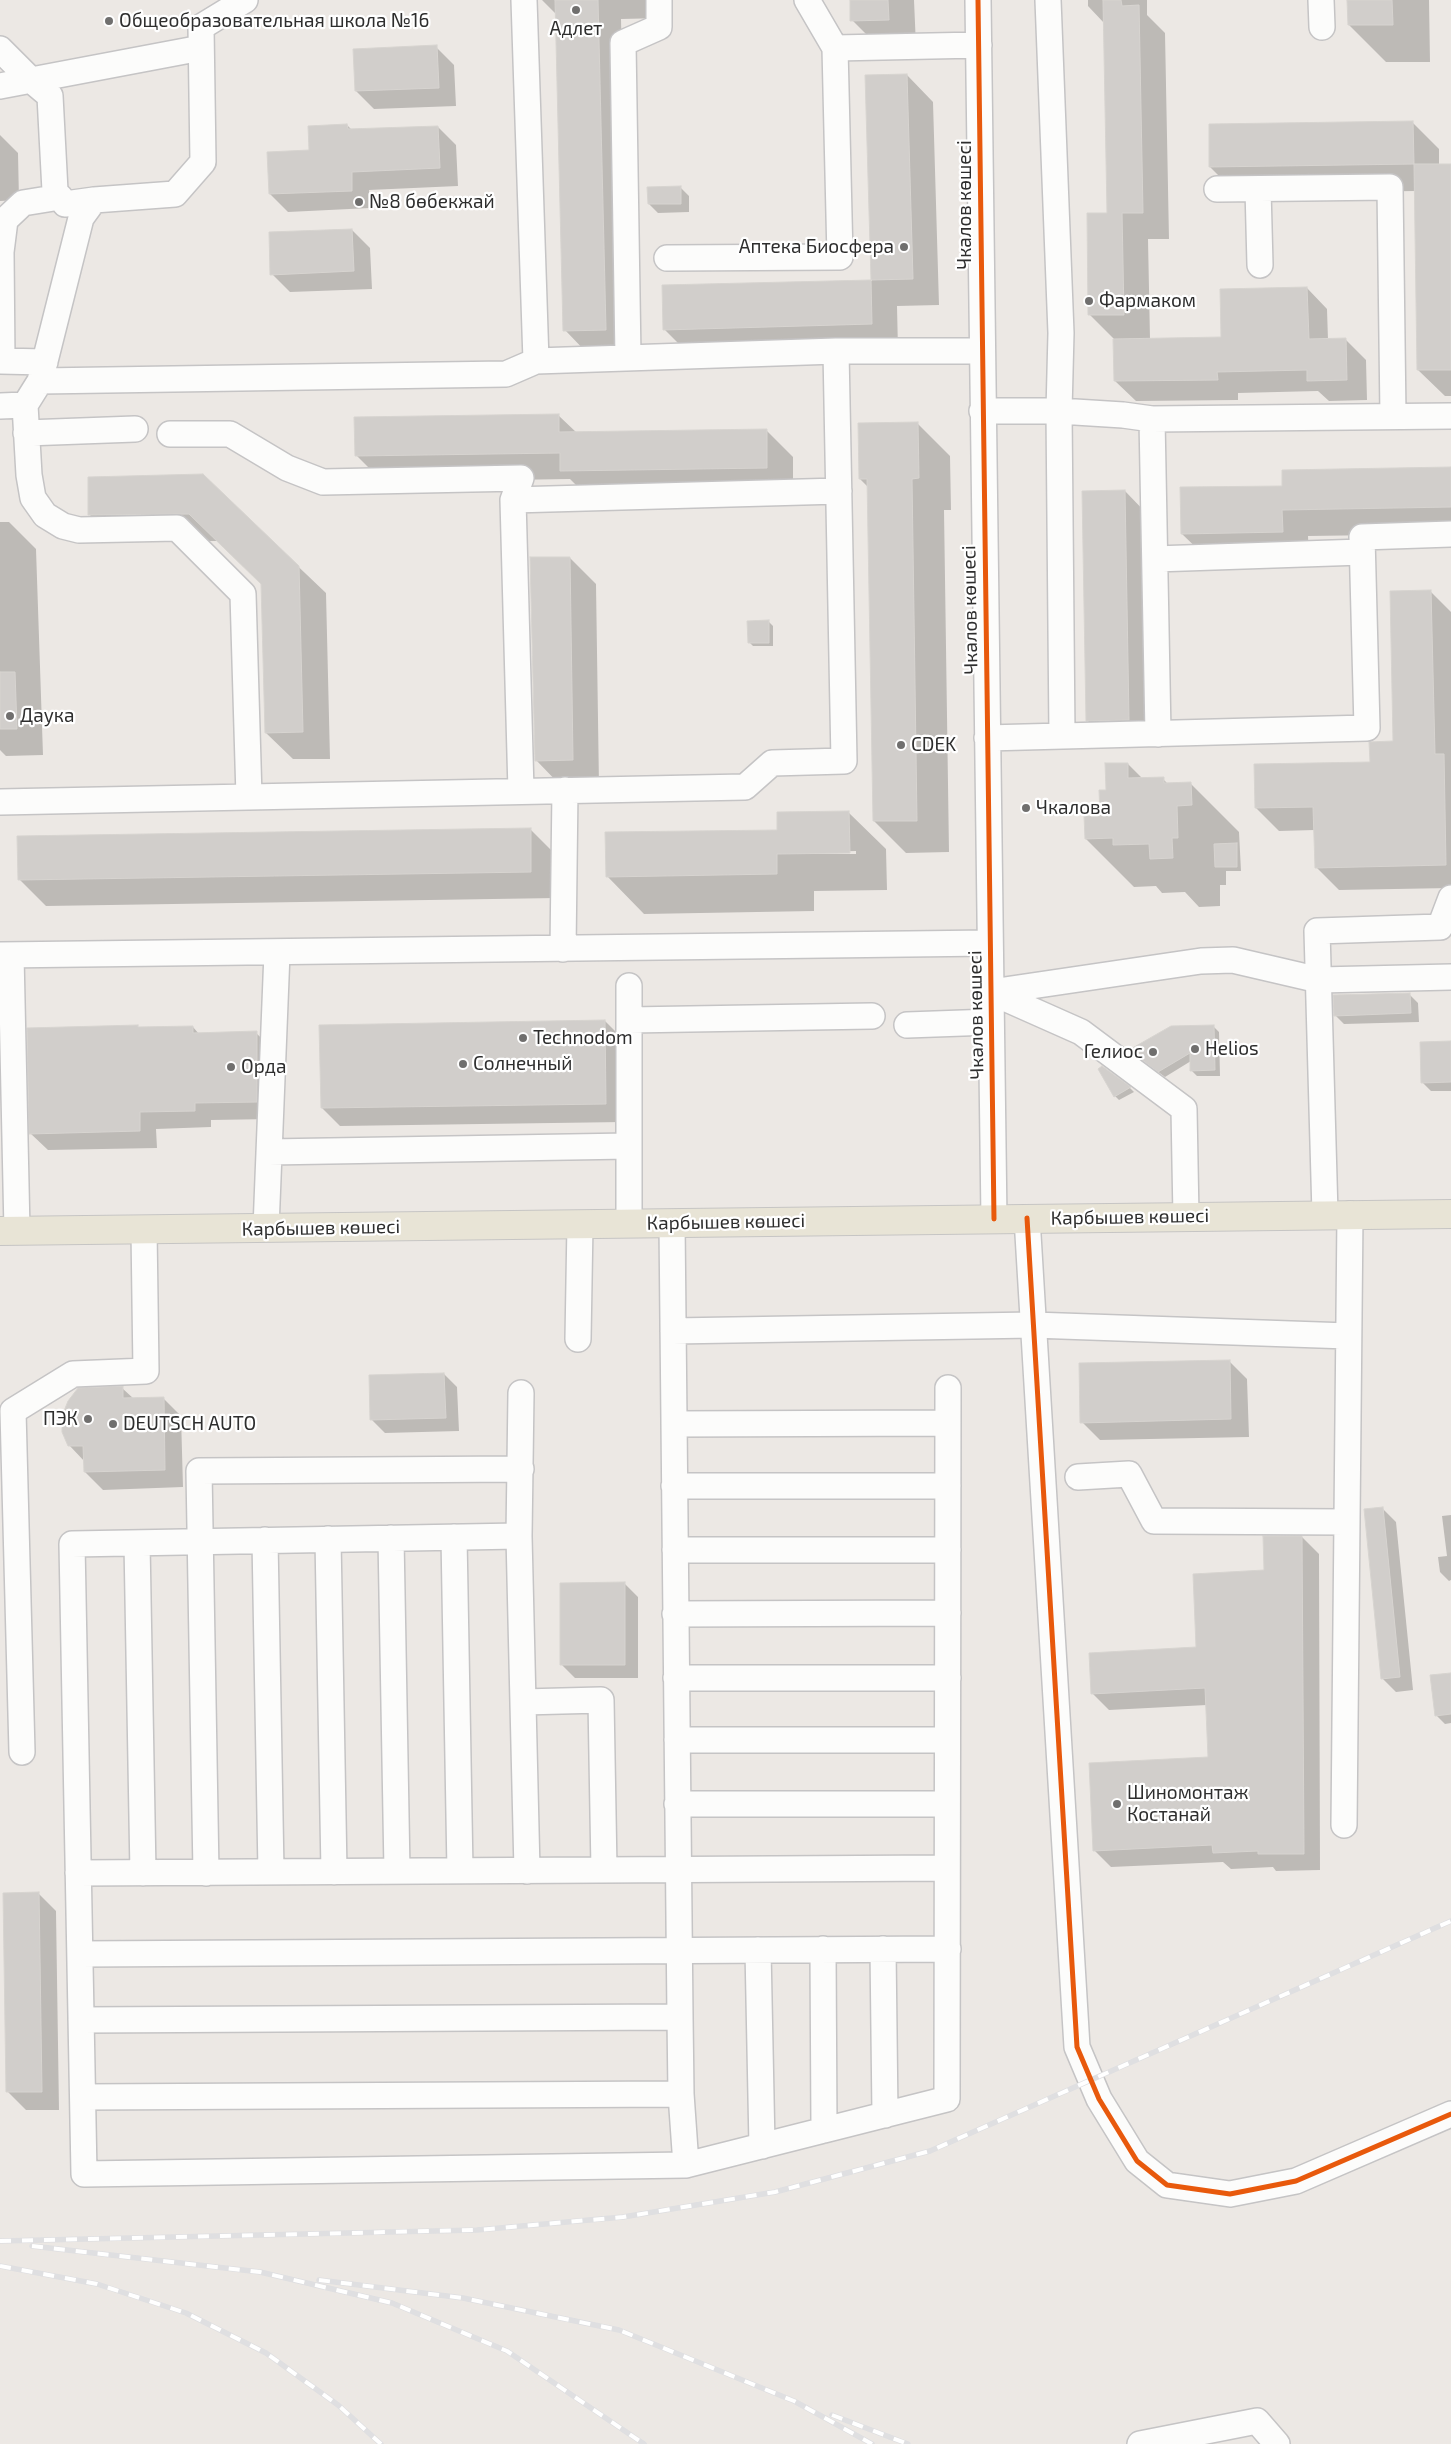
<!DOCTYPE html>
<meta charset="utf-8">
<style>
body{margin:0}
canvas{display:block;background:#ece8e4}
</style>
<canvas width="1451" height="2444"></canvas>
<script>
const context = document.querySelector('canvas').getContext('2d');
context.lineJoin = 'round';
function fill(path, color) {
  context.fillStyle = color;
  context.fill(path, 'evenodd');
}
function poly(rows) {
  const path = new Path2D();
  for (const r of rows) {
    path.moveTo(r[0], r[1]);
    for (let i = 2; i < r.length; i += 2) path.lineTo(r[i], r[i + 1]);
  }
  return path;
}
function stroke(path, color, width, dash) {
  context.strokeStyle = color;
  context.lineWidth = width;
  context.lineCap = dash ? 'butt' : 'round';
  context.setLineDash(dash || []);
  context.stroke(path);
}
function write(font, color, halo, rows, align = 'center') {
  context.font = font + ' "Exo 2",sans-serif';
  context.lineWidth = 4.5;
  context.setLineDash([]);
  context.textBaseline = 'middle';
  context.strokeStyle = halo;
  context.fillStyle = color;
  for (const [text, x, y, turn = 0] of rows) {
    context.save();
    context.translate(x, y);
    context.rotate((+turn || 0) * Math.PI / 180);
    context.textAlign = isNaN(turn) ? turn : align;
    if (halo) context.strokeText(text, 0, 0);
    context.fillText(text, 0, 0);
    context.restore();
  }
}
fill(poly([
 [542,0,664,0,664,18,621,19,629,353,588,354,565,330,556,14],
 [851,0,914,0,916,46,879,47,852,20],
 [1088,0,1147,0,1147,15,1165,33,1169,239,1148,239,1150,339,1223,338,1307,288,1327,309,1328,340,1345,339,1366,360,1367,400,1329,401,1318,391,1238,393,1238,400,1136,401,1115,381,1115,340,1090,315,1108,214,1104,23,1088,6],
 [1348,0,1429,0,1430,62,1386,62,1349,25],
 [436,47,454,65,456,106,374,109,356,91],
 [907,75,933,102,939,305,897,306,898,350,691,356,664,329,663,286,872,281,866,76],
 [1412,122,1439,149,1439,165,1451,165,1451,396,1445,396,1418,370,1415,191,1237,194,1210,167],
 [347,125,352,130,438,127,456,145,458,186,369,190,370,208,288,212,270,194,311,151],
 [0,135,18,153,19,200,0,201],
 [680,187,689,196,689,212,658,213,649,204],
 [352,230,370,248,372,289,290,292,272,274],
 [558,415,577,433,766,430,793,457,793,494,588,497,570,479,383,482,356,455],
 [917,423,950,456,951,510,944,510,949,852,906,853,874,821,869,488,860,479],
 [1451,469,1451,534,1308,536,1309,559,1209,560,1182,534,1283,487],
 [203,476,326,593,330,759,293,759,266,733,262,584,217,541,116,542,90,515],
 [1125,491,1151,518,1155,746,1114,747,1087,720],
 [0,522,9,522,36,549,43,755,6,756,0,750],
 [570,558,596,584,599,786,562,787,536,760],
 [1430,591,1451,612,1451,888,1339,890,1316,867,1315,830,1279,831,1256,808,1371,763,1394,742],
 [769,622,773,626,773,646,753,646,749,642],
 [1128,764,1143,779,1163,779,1168,784,1191,784,1239,832,1241,871,1226,871,1226,885,1220,885,1220,906,1199,907,1185,892,1162,893,1156,886,1134,887,1086,839,1101,817,1107,791],
 [848,812,886,849,887,890,814,891,814,911,644,914,607,876],
 [856,851,856,854,814,854,814,852],
 [530,829,557,856,557,898,46,906,19,879],
 [1409,994,1418,1003,1419,1022,1344,1024,1335,1015],
 [605,1021,623,1039,624,1122,340,1126,322,1108],
 [1213,1026,1219,1032,1220,1076,1197,1076,1191,1070,1191,1061,1165,1077,1137,1056],
 [138,1027,193,1027,199,1034,256,1033,274,1050,273,1119,211,1120,211,1127,156,1129,157,1148,48,1150,30,1133],
 [1451,1042,1451,1091,1431,1091,1422,1082],
 [1102,1067,1130,1088,1134,1092,1119,1100,1115,1096],
 [1229,1361,1247,1379,1249,1437,1100,1440,1082,1422],
 [444,1374,457,1387,459,1431,385,1433,372,1420],
 [122,1388,134,1399,163,1398,181,1416,183,1487,103,1490,85,1472,85,1462,69,1445],
 [1383,1509,1396,1522,1413,1690,1396,1692,1382,1678],
 [1451,1515,1451,1580,1449,1581,1440,1572,1438,1557,1447,1556,1442,1516],
 [1302,1537,1319,1554,1320,1870,1276,1871,1273,1867,1231,1869,1223,1862,1111,1867,1094,1850,1209,1758,1207,1705,1109,1710,1092,1693,1198,1648,1265,1571],
 [624,1583,638,1597,638,1678,575,1678,562,1665],
 [1451,1674,1451,1723,1445,1724,1436,1715],
 [38,1893,56,1911,59,2110,26,2110,8,2092]
]), '#0003');
const building = poly([
 [555,0,598,0,606,330,563,331,555,0],
 [850,0,888,0,889,20,850,21,850,0],
 [1103,0,1121,0,1122,6,1139,5,1143,213,1122,213,1124,315,1088,315,1087,213,1107,213,1103,0],
 [1347,0,1392,0,1393,25,1348,25,1347,0],
 [437,45,439,88,355,91,353,49,437,45],
 [907,74,913,279,871,280,865,75,907,74],
 [1413,121,1414,164,1209,167,1209,124,1413,121],
 [347,124,348,129,438,126,440,168,352,172,352,191,269,194,267,152,309,150,308,126,347,124],
 [1414,164,1451,164,1451,370,1417,370,1414,164],
 [681,186,681,204,648,204,647,187,681,186],
 [352,229,354,271,270,275,269,232,352,229],
 [871,280,872,324,663,330,662,285,871,280],
 [1307,287,1309,339,1346,338,1347,380,1307,381,1307,370,1217,372,1218,380,1114,381,1113,339,1221,337,1220,289,1307,287],
 [559,414,559,432,767,429,767,468,560,471,560,453,355,456,354,417,559,414],
 [918,422,919,478,912,479,917,821,873,821,867,479,859,479,858,423,918,422],
 [1451,467,1451,507,1282,510,1283,532,1181,534,1180,487,1282,486,1282,470,1451,467],
 [203,474,299,566,303,732,265,733,261,584,189,514,88,515,88,477,203,474],
 [1125,490,1129,720,1086,721,1082,491,1125,490],
 [530,557,570,557,573,760,535,761,530,557],
 [1431,590,1435,754,1444,754,1446,865,1315,868,1313,807,1255,808,1254,764,1370,762,1369,742,1393,741,1390,591,1431,590],
 [769,620,769,643,748,643,747,621,769,620],
 [0,672,15,672,17,729,0,729,0,672],
 [1105,763,1128,763,1128,778,1164,777,1164,783,1191,782,1192,805,1177,806,1178,838,1172,838,1173,858,1150,859,1149,844,1113,845,1113,838,1085,839,1084,816,1100,816,1099,790,1106,790,1105,763],
 [849,811,850,853,777,854,777,874,606,877,605,832,777,830,777,812,849,811],
 [531,828,531,872,18,880,17,836,531,828],
 [1237,843,1237,867,1215,867,1214,844,1237,843],
 [1410,993,1411,1013,1334,1016,1333,995,1410,993],
 [605,1020,606,1104,321,1108,319,1025,605,1020],
 [138,1025,138,1027,193,1026,193,1033,257,1031,257,1102,195,1103,195,1111,140,1112,140,1131,29,1134,27,1028,138,1025],
 [1214,1025,1215,1070,1190,1071,1190,1053,1158,1072,1129,1050,1171,1026,1214,1025],
 [1451,1041,1451,1082,1421,1083,1420,1042,1451,1041],
 [1102,1066,1131,1087,1114,1097,1098,1069,1102,1066],
 [1230,1360,1231,1419,1080,1423,1079,1363,1230,1360],
 [444,1373,446,1418,370,1420,369,1375,444,1373],
 [123,1386,123,1398,164,1397,165,1470,84,1472,83,1446,68,1446,62,1432,62,1416,68,1401,78,1388,123,1386],
 [1383,1507,1400,1677,1381,1679,1364,1509,1383,1507],
 [1263,1536,1302,1536,1304,1854,1258,1854,1258,1851,1213,1853,1212,1845,1093,1851,1089,1763,1208,1757,1205,1688,1091,1694,1089,1653,1196,1647,1193,1574,1264,1570,1263,1536],
 [625,1582,625,1665,560,1665,560,1583,625,1582],
 [1451,1673,1451,1714,1435,1716,1430,1675,1451,1673],
 [39,1892,42,2092,6,2092,3,1893,39,1892]
]);
fill(building, '#d1cecb');
stroke(building, '#d7d4d0', 1);
const minor = poly([
 [524,0,536,361],
 [978,0,994,1219],
 [1048,0,1061,333,1059,411,1062,736],
 [1321,0,1322,27],
 [835,48,979,45],
 [0,49,31,80,50,96,55,191,65,204,94,200],
 [0,86,201,48],
 [1217,189,1390,187,1393,416],
 [1258,189,1260,265],
 [667,258,840,257,835,48,807,0],
 [628,358,623,43,659,27,659,0],
 [0,361,45,362],
 [2,361,1,252,5,220,23,203,60,197],
 [40,381,506,374,536,361,836,351,981,351],
 [25,405,29,475,33,498,45,515,63,526,79,530,177,528,243,594,249,797],
 [0,406,25,405,40,381,81,218,94,200,175,194,203,162,201,27,245,0],
 [982,411,1059,411,1123,415,1152,419,1451,416],
 [1152,419,1158,734],
 [26,433,135,429],
 [170,434,230,434,287,468,323,482,521,478,513,500,521,791],
 [513,500,839,491],
 [1155,559,1362,552],
 [987,738,1367,728,1362,537,1451,534],
 [0,802,745,787,772,763,844,761,836,351],
 [563,949,565,790],
 [0,955,990,943],
 [11,955,17,1231],
 [991,992,1201,961,1233,960,1319,980,1451,977],
 [991,992,1081,1032,1184,1109,1186,1217],
 [629,1020,872,1016],
 [907,1025,991,1022],
 [269,1152,629,1146],
 [1325,1214,1317,931,1440,927,1451,898],
 [1027,1218,1077,2047,1099,2099,1137,2161,1167,2185,1230,2194,1296,2181,1451,2114],
 [629,1223,629,986],
 [672,1223,680,2017,681,2094,686,2165],
 [266,1228,277,953],
 [673,1331,1033,1325,1348,1336],
 [578,1339,580,1224],
 [521,1393,519,1536,527,1871],
 [674,1424,948,1423],
 [1078,1477,1129,1474,1154,1521,1347,1522],
 [674,1486,948,1486],
 [519,1536,72,1544,84,2174,686,2165,947,2099,948,1388],
 [454,1537,460,1871],
 [391,1538,397,1871],
 [328,1539,334,1872],
 [265,1540,271,1872],
 [137,1543,143,1873],
 [675,1550,948,1550],
 [675,1614,948,1613],
 [676,1678,948,1678],
 [523,1702,601,1700,604,1870],
 [677,1740,947,1740],
 [22,1752,13,1411,73,1374,146,1371,144,1230],
 [677,1804,947,1804],
 [1344,1825,1350,1214],
 [78,1873,947,1868],
 [206,1873,199,1471,521,1469],
 [823,1949,824,2130],
 [883,1949,885,2115],
 [758,1950,762,2146],
 [80,1954,948,1949],
 [81,2020,680,2017],
 [83,2097,681,2094],
 [1140,2444,1257,2421,1277,2444]
]);
const major = poly([
 [0,1231,1451,1214]
]);
stroke(minor, '#c5c4c5', 28);
stroke(major, '#c6c5c4', 30);
stroke(minor, '#fcfcfb', 25);
stroke(major, '#e8e4d6', 28);
const rail = poly([
 [0,2241,477,2230,623,2217,775,2192,930,2151,1451,1921],
 [32,2246,260,2272,392,2303,507,2351,644,2444],
 [0,2266,97,2284,186,2313,266,2353,338,2405,381,2444],
 [319,2280,463,2298,619,2330,794,2401,872,2444],
 [832,2415,908,2444]
]);
stroke(rail, '#dfdfe1', 5.5);
stroke(rail, '#fff', 4, [11]);
stroke(poly([
 [978,0,994,1219],
 [1027,1218,1077,2047,1099,2099,1137,2161,1167,2185,1230,2194,1296,2181,1451,2114]
]), '#e8590c', 5);
for (const [x, y, r, color] of [
 [576,10,5,"#706f6e"],
 [109,21,5,"#706f6e"],
 [359,202,5,"#706f6e"],
 [904,247,5,"#706f6e"],
 [1089,301,5,"#706f6e"],
 [10,716,5,"#706f6e"],
 [901,745,5,"#706f6e"],
 [1026,808,5,"#706f6e"],
 [523,1038,5,"#706f6e"],
 [1195,1049,5,"#706f6e"],
 [1153,1052,5,"#706f6e"],
 [463,1064,5,"#706f6e"],
 [231,1067,5,"#706f6e"],
 [88,1419,5,"#706f6e"],
 [113,1424,5,"#706f6e"],
 [1117,1804,5,"#706f6e"]
]) {
  const dot = new Path2D();
  dot.arc(x, y, r, 0, 2 * Math.PI);
  context.fillStyle = color;
  context.fill(dot);
  stroke(dot, '#fff', 2);
}
write('19px', '#2e2e2e', '#fff', [
 ["Общеобразовательная школа №16",119,21],
 ["Адлет",576,29,"center"],
 ["№8 бөбекжай",369,202],
 ["Аптека Биосфера",894,247,"right"],
 ["Фармаком",1099,301],
 ["Даука",20,716],
 ["CDEK",911,745],
 ["Чкалова",1036,808],
 ["Technodom",533,1038],
 ["Helios",1205,1049],
 ["Гелиос",1143,1052,"right"],
 ["Солнечный",473,1064],
 ["Орда",241,1067],
 ["ПЭК",78,1419,"right"],
 ["DEUTSCH AUTO",123,1424],
 ["Шиномонтаж",1127,1793],
 ["Костанай",1127,1815]
], 'left');
write('19px', '#2e2e2e', '#fff', [
 ["Чкалов көшесі",965,205,-90],
 ["Чкалов көшесі",970,610,-91],
 ["Чкалов көшесі",976,1015,-91],
 ["Карбышев көшесі",1130,1217,-1],
 ["Карбышев көшесі",726,1222,-1],
 ["Карбышев көшесі",321,1228,-1]
]);
</script>
